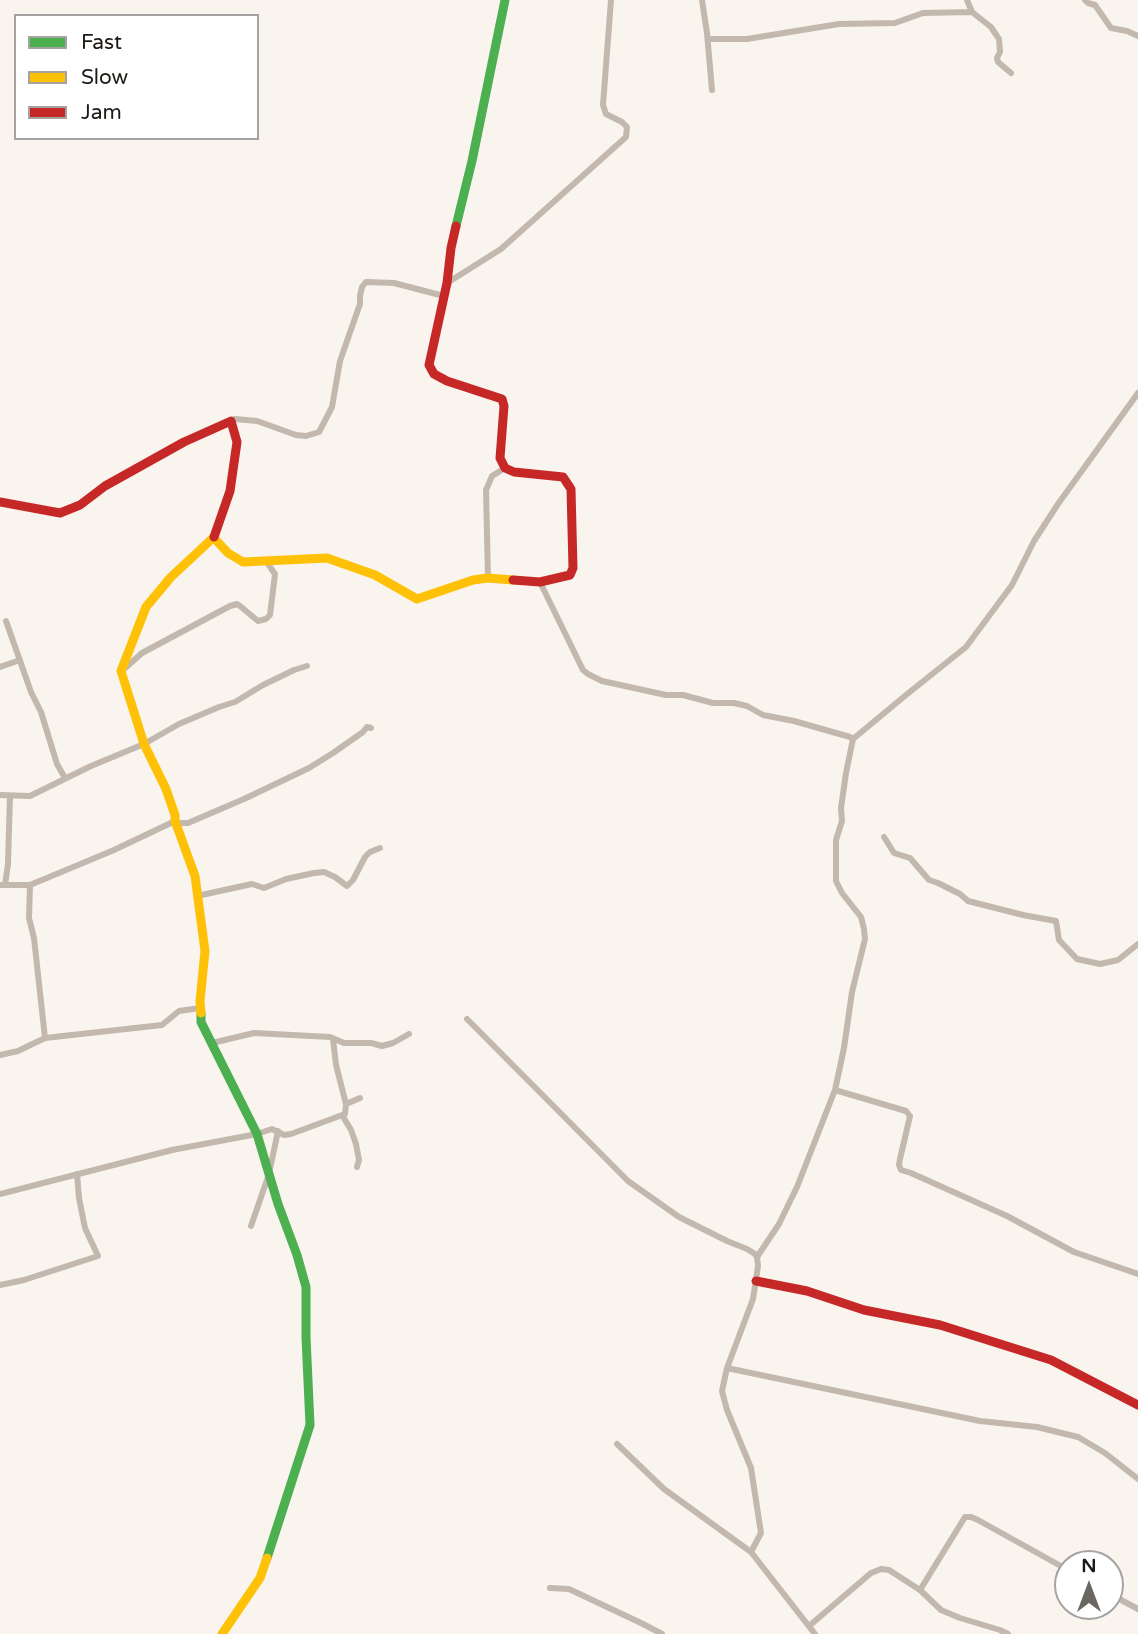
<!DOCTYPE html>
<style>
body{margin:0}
#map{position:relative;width:1138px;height:1634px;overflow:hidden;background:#faf4ee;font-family:"Varela Round",sans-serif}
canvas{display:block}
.legend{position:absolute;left:14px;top:14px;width:245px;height:126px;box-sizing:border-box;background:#fff;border:2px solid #a5a3a1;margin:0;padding:9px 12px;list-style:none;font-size:21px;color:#1d1915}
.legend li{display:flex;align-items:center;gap:14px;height:35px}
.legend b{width:35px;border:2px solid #a5a3a1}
.north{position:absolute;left:1054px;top:1550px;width:70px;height:70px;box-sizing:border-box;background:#fff;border:2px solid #a5a3a1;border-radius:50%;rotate:0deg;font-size:19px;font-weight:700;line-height:28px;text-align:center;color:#1d1915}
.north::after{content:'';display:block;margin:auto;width:24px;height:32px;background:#6a6661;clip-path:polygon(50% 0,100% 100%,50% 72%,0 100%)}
</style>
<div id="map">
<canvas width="1138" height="1634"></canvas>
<ul class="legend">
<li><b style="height:9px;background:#4caf50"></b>Fast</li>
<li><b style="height:9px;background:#ffc107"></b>Slow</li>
<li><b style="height:9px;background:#c62828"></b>Jam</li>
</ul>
<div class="north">N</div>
</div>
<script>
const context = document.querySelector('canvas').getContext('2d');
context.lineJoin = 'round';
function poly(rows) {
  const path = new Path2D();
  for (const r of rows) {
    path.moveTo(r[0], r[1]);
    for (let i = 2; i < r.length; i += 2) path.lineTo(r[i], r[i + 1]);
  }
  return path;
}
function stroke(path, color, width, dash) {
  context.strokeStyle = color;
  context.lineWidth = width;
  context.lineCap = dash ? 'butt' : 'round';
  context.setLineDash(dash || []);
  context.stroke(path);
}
stroke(poly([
 [702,0,707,33,712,90],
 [967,0,972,12,991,27,999,39,1000,52,997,58,998,62,1011,73],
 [1085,0,1088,3,1095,5,1111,28,1127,31,1138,36],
 [708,39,747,39,839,24,895,23,923,13,972,12],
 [447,283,501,249,626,137,627,127,622,122,606,114,603,105,611,0],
 [231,421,235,419,257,421,296,435,306,436,319,432,332,407,340,361,360,304,360,296,362,287,366,282,394,283,444,296],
 [488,578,486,490,492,476,505,468],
 [540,582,583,670,588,674,602,681,666,695,683,695,713,703,734,703,747,706,763,715,794,721,850,737,853,739,846,773,841,808,842,821,836,840,836,881,842,893,861,917,864,929,865,939,852,992,844,1048,835,1090,797,1187,779,1224,757,1257],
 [6,621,31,692,41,712,57,764,65,778],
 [0,667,20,660],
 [123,670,142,653,230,606,237,604,240,606,258,621,266,619,270,615,275,574,266,561],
 [853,739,906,695,966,647,1012,585,1034,541,1058,504,1138,393],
 [0,795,30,796,91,766,144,744,179,724,219,707,235,702,263,685,294,670,307,666],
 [884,837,894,853,910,858,929,880,938,883,960,894,968,901,1023,915,1056,921,1059,940,1077,959,1100,964,1118,960,1138,944],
 [0,885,30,885,114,850,175,821,179,823,188,823,244,799,309,768,333,753,363,732,367,727,371,728],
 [5,885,8,864,10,796],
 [197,896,252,884,264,888,286,879,314,873,324,872,335,877,347,886,353,880,365,857,370,852,380,848],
 [467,1019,628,1181,679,1217,727,1241,747,1249,755,1254,757,1257,758,1266,753,1299,727,1368,722,1391,727,1410,751,1468,761,1533,751,1552],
 [45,1038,162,1025,179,1011,200,1008],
 [333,1039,336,1065,346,1104],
 [212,1043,254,1033,330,1037,344,1043,371,1043,382,1046,393,1043,409,1034],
 [0,1055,18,1051,45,1038,34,938,29,918,30,885],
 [835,1090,906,1111,910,1116,900,1159,899,1165,901,1170,911,1173,1007,1216,1074,1252,1138,1274],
 [342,1115,351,1130,356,1144,359,1160,357,1167],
 [0,1194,172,1150,257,1134,272,1129,284,1135,291,1134,345,1114,346,1104,360,1098],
 [251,1226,269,1174,278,1131],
 [0,1285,24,1280,98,1256,85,1228,79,1198,77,1174],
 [727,1368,980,1421,1037,1427,1078,1437,1105,1453,1138,1479],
 [617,1444,664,1489,751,1552,815,1634],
 [550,1588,569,1589,641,1623,662,1634],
 [1110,1594,1138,1609],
 [809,1626,871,1573,881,1569,889,1570,920,1590],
 [1008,1634,1000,1630,960,1618,941,1610,920,1590,965,1517,971,1517,978,1520,1068,1570]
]), '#c2b8ad', 6);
stroke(poly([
 [456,226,472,161,505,0],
 [201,1013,201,1022,257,1134,278,1204,297,1255,306,1287,306,1337,310,1425,267,1558]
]), '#4caf50', 9);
stroke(poly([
 [214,538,228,553,243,562,327,558,375,575,417,599,473,580,488,578,513,580],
 [201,1013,200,1001,205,951,195,876,175,821,175,815,166,789,144,744,121,671,146,607,171,577,214,537],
 [222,1634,260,1578,267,1558]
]), '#ffc107', 9);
stroke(poly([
 [456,226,451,248,447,283,429,365,434,374,447,381,502,399,504,406,500,458,505,468,514,472,563,477,571,489,573,568,570,575,540,582,513,580],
 [0,502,60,513,80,505,105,486,184,442,231,421,237,442,230,491,214,537],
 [756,1281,807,1291,864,1310,940,1325,1051,1360,1138,1405]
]), '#c62828', 9);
</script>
